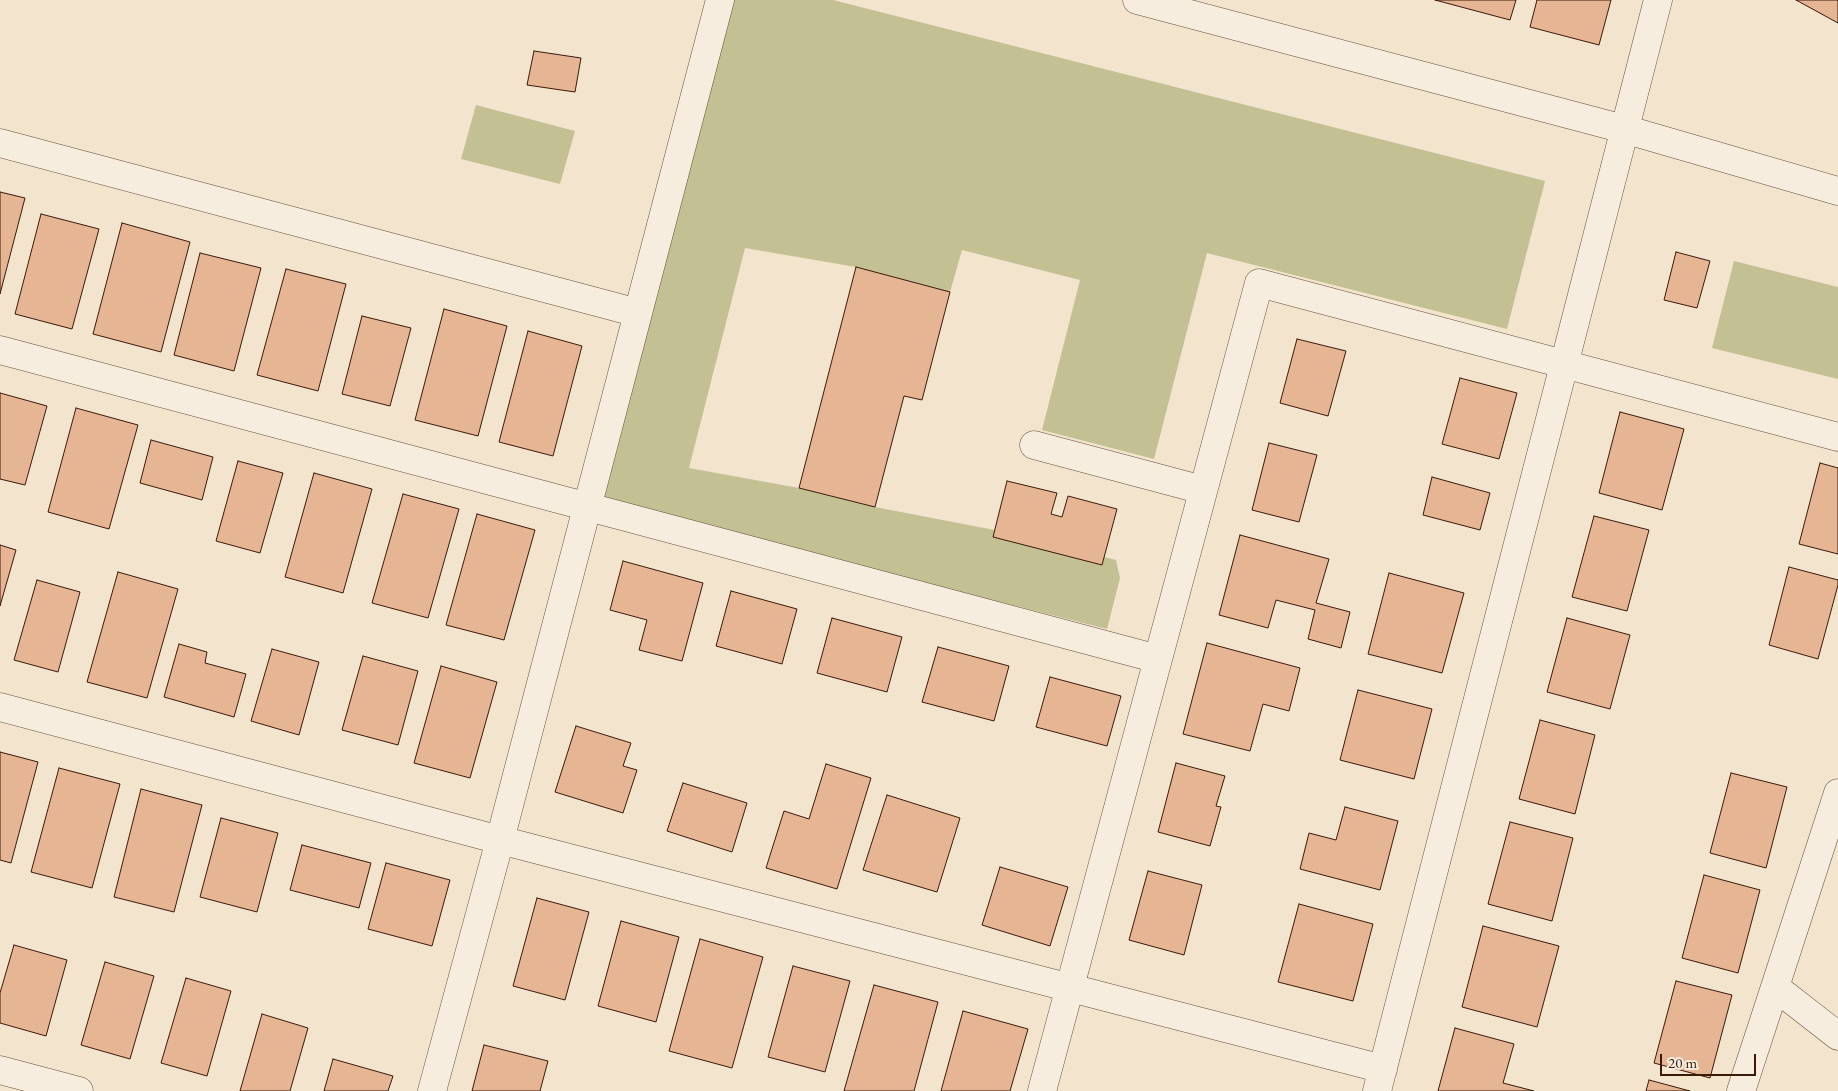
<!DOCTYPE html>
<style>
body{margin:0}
#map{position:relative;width:1838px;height:1091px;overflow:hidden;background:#f3e4cd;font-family:"EB Garamond",serif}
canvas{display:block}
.scale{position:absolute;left:1660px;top:1054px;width:96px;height:22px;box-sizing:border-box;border:2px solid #3b1909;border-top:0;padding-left:6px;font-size:15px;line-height:18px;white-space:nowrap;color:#3b1909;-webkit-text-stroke:4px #f7edde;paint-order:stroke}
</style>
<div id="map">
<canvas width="1838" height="1091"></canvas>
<div class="scale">20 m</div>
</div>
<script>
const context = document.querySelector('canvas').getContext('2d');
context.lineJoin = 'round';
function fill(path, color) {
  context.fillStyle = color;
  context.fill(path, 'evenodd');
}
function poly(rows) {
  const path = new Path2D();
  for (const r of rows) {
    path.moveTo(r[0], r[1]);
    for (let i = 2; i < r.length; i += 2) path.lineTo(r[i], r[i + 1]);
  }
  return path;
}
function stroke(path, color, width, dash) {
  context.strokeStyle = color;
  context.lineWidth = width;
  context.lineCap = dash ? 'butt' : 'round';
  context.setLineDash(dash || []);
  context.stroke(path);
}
fill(poly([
 [725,0,833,0,1545,181,1507,329,1207,253,1154,459,1042,430,1080,280,962,250,950,292,856,267,745,248,689,468,799,488,875,507,1010,533,1116,560,1120,578,1107,629,596,500],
 [476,105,575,131,560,184,461,159],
 [1734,261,1838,287,1838,379,1712,348]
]), '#c3c193');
const building = poly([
 [1435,0,1516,0,1510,20,1435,0],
 [1537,0,1611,0,1599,45,1530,27,1537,0],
 [1796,0,1838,0,1838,23,1796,0],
 [534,51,581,58,575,92,527,85,534,51],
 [0,192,25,198,0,294,0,192],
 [41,214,99,229,72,329,15,314,41,214],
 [122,223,190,242,161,352,93,334,122,223],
 [1676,252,1710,261,1697,308,1664,300,1676,252],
 [200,253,261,268,234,371,174,355,200,253],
 [856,267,950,292,922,400,904,396,875,507,799,488,856,267],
 [286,269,346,284,318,391,257,375,286,269],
 [444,309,507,326,478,436,415,420,444,309],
 [362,316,411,328,390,406,342,394,362,316],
 [528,331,582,346,553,456,499,442,528,331],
 [1297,339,1346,351,1328,416,1280,403,1297,339],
 [1460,378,1517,393,1499,459,1442,444,1460,378],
 [0,393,47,406,25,485,0,479,0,393],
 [76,408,138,425,109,529,48,512,76,408],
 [1620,412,1684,429,1662,510,1599,493,1620,412],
 [151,440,213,457,202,500,140,483,151,440],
 [1269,443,1317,455,1299,522,1252,510,1269,443],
 [238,461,283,473,260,553,216,541,238,461],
 [1820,463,1838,468,1838,554,1799,544,1820,463],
 [314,473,372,489,343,593,285,577,314,473],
 [1432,477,1490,493,1480,530,1423,515,1432,477],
 [1007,481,1057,493,1051,514,1062,517,1068,496,1117,509,1102,565,993,537,1007,481],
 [403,494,459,509,428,618,372,603,403,494],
 [477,514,535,530,504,640,446,625,477,514],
 [1594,516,1649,530,1627,611,1572,597,1594,516],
 [1240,535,1329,559,1316,603,1350,612,1341,648,1308,639,1315,610,1276,600,1268,628,1219,615,1240,535],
 [0,545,16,550,0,606,0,545],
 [623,561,703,583,682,661,639,650,647,620,610,610,623,561],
 [1789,567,1838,580,1838,585,1818,659,1769,645,1789,567],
 [118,572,178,589,147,698,87,682,118,572],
 [1389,573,1464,593,1442,673,1368,654,1389,573],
 [37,580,80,592,58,672,14,660,37,580],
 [731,591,797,609,782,664,716,646,731,591],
 [832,618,902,637,887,692,817,673,832,618],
 [1567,618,1630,635,1610,709,1547,692,1567,618],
 [1207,643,1300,668,1289,711,1263,704,1250,751,1183,734,1207,643],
 [179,644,207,652,205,663,246,674,234,717,164,697,179,644],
 [938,647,1009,666,994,721,922,702,938,647],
 [272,649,319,662,299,735,251,721,272,649],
 [363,656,418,671,398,745,342,730,363,656],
 [441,666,497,682,470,778,414,763,441,666],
 [1050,677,1121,696,1107,746,1036,727,1050,677],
 [1358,690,1432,709,1414,779,1340,760,1358,690],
 [1540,720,1595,735,1575,814,1519,799,1540,720],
 [576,726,631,743,623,766,637,770,623,813,555,792,576,726],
 [0,752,38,762,11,863,0,860,0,752],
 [1176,763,1225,776,1216,806,1221,807,1210,846,1158,832,1176,763],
 [826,764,871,778,837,889,766,868,784,811,809,819,826,764],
 [59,768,120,784,92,888,31,872,59,768],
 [1731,773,1787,787,1766,868,1710,853,1731,773],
 [683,783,747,803,732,852,667,831,683,783],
 [141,789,202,805,174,912,114,897,141,789],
 [887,795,960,818,937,892,863,870,887,795],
 [1345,807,1398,821,1380,890,1300,869,1309,833,1336,840,1345,807],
 [221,818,278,833,257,912,200,897,221,818],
 [1510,822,1573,838,1552,921,1488,904,1510,822],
 [302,845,371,863,359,908,290,890,302,845],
 [386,863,450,880,432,946,368,929,386,863],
 [1000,867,1068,887,1050,946,982,925,1000,867],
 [1148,871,1202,885,1184,955,1129,940,1148,871],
 [1704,875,1760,890,1738,973,1682,958,1704,875],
 [537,898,589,912,565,1000,513,986,537,898],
 [1299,904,1373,924,1353,1001,1278,982,1299,904],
 [621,921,679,937,656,1022,598,1006,621,921],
 [1483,926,1559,946,1537,1027,1462,1007,1483,926],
 [700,939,763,957,732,1068,669,1051,700,939],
 [14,945,67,960,46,1036,0,1023,0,993,14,945],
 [105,962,154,976,130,1059,81,1045,105,962],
 [793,966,850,981,825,1072,768,1057,793,966],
 [186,978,231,991,207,1076,161,1063,186,978],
 [1676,981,1732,995,1710,1078,1654,1063,1676,981],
 [874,985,938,1002,914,1091,844,1091,874,985],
 [963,1011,1028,1029,1010,1091,941,1091,963,1011],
 [262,1014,308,1028,290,1091,240,1091,262,1014],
 [1455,1028,1514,1044,1503,1083,1534,1091,1438,1091,1455,1028],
 [484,1045,548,1061,540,1091,472,1091,484,1045],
 [333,1059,393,1076,388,1091,324,1091,333,1059],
 [1649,1080,1690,1091,1646,1091,1649,1080]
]);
fill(building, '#e5b594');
stroke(building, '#3b1909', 1);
const street = poly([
 [1137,0,1624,129,1838,191],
 [0,143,638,313],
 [0,350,1158,659],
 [1034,445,1203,490],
 [0,707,500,840,1383,1069],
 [1838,793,1775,987,1838,1036],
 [0,1070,79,1091],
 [432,1091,500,840,720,0],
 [1042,1091,1259,283,1838,437],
 [1377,1091,1658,0],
 [1741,1091,1775,987]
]);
stroke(street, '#694c3a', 29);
stroke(street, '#f7edde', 28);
</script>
